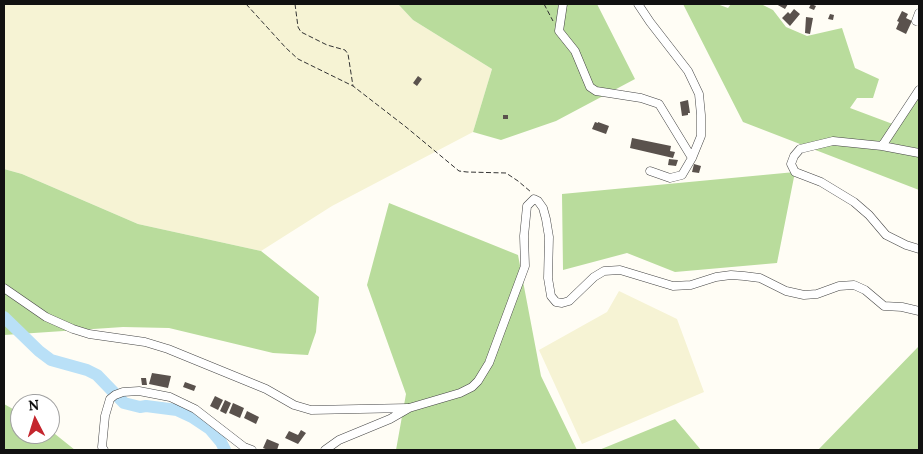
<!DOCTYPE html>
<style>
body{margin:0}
#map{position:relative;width:923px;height:454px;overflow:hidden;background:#fffdf5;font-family:Lora,serif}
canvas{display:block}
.frame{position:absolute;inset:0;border:5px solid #111;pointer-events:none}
.north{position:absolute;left:10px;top:394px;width:50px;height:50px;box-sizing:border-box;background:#fff;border:1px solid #a0a0a0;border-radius:50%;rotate:355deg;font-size:14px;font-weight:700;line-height:20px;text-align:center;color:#111}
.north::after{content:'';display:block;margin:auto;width:18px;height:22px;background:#c4262e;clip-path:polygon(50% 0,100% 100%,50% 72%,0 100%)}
</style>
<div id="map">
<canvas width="923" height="454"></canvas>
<div class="frame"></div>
<div class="north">N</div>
</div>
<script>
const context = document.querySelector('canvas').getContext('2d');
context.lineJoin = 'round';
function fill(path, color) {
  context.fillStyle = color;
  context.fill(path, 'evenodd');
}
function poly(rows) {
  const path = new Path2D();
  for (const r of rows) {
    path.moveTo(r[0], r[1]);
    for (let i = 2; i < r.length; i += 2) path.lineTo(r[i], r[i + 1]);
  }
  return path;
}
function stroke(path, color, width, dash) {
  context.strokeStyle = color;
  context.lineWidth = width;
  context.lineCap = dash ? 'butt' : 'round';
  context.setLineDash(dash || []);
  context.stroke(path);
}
fill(poly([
 [4,4,398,4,413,20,492,69,473,132,332,206,261,251,138,224,22,174,4,169],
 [619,291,677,319,704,392,582,444,539,350,607,312]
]), '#f6f3d4');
fill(poly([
 [398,4,597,4,635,79,556,121,501,140,473,132,492,69,413,20],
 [683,4,717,4,728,8,731,4,761,4,773,10,786,27,807,36,842,28,855,68,879,79,873,98,857,98,850,108,898,126,918,96,919,97,919,190,743,122],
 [4,169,22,174,138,224,261,251,319,297,316,332,308,355,273,353,169,328,123,327,4,335],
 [795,172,777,263,675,272,627,253,563,270,562,194],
 [389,203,518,255,541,376,577,450,396,450,406,394,367,285],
 [919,346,919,450,818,450],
 [4,404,20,413,20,434,50,434,50,430,75,450,4,450],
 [675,419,701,450,599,450]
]), '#b9dc9c');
stroke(poly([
 [4,317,39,351,51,360,87,370,97,375,124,403,140,407,146,406,177,410,192,417,210,429,221,442,225,450]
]), '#b9e0f7', 12);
fill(poly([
 [776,4,788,4,785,9],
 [811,4,816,6,814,10,809,8],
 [794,9,800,14,790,26,782,18,788,12,790,14],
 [902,11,908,14,906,18,912,21,906,34,896,29,899,22,897,21],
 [830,14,834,15,833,20,828,19],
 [806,17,813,18,810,34,805,33],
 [418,76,422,79,417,86,413,83],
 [688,100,690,113,688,113,688,115,682,116,680,102],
 [503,115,508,115,508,119,503,119],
 [595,122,598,123,598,122,609,126,606,134,592,129],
 [632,138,671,146,670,151,675,152,673,158,630,148],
 [669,159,678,160,676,166,668,165],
 [694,164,701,166,699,173,692,172],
 [152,373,171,376,168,388,149,384],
 [141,378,146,378,147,385,142,385],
 [185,382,196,386,194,391,183,387],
 [215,396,223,400,218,410,210,406],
 [225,400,231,403,226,414,220,411],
 [233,403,244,408,240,418,229,413],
 [247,411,259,417,256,424,244,418],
 [301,430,306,433,298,444,285,438,289,431,298,435],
 [267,439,279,444,277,450,268,450,263,448]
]), '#5a524d');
const minor = poly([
 [563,4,559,31,575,51,590,87,596,91,641,98,659,104,692,158,701,136,701,115,699,94,688,71,650,22,638,4],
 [916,21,919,13],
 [882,146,919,90],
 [919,153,882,146,833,141,800,149,794,156,791,164,795,172,821,182,854,202,869,215,886,235,906,245,919,249],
 [650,171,670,178,682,175,692,158],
 [4,288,46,317,73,329,89,334,145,342,168,349,266,389,294,405,311,410,408,408],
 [104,450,102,447,105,416,110,399,115,395,123,392,139,391,170,397,195,409,244,447,252,450],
 [325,450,339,440,390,419,409,408,460,393,472,387,478,381,489,363,525,266,524,236,527,206,534,199,538,201,543,208,546,219,549,237,548,278,551,296,556,302,562,303,569,301,594,277,604,271,620,270,673,286,691,285,716,277,731,275,744,276,760,278,786,291,804,295,817,294,839,286,854,285,865,290,884,306,902,307,919,311]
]);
stroke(minor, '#444', 9);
stroke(poly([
 [246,4,286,48,298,59,353,86,406,127,459,171,467,172,506,173,518,181,531,192],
 [295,4,298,27,301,32,327,45,345,50,348,54,353,86],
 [544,4,553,21]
]), '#333', 1, [5, 2.5]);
stroke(minor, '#fff', 8);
</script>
